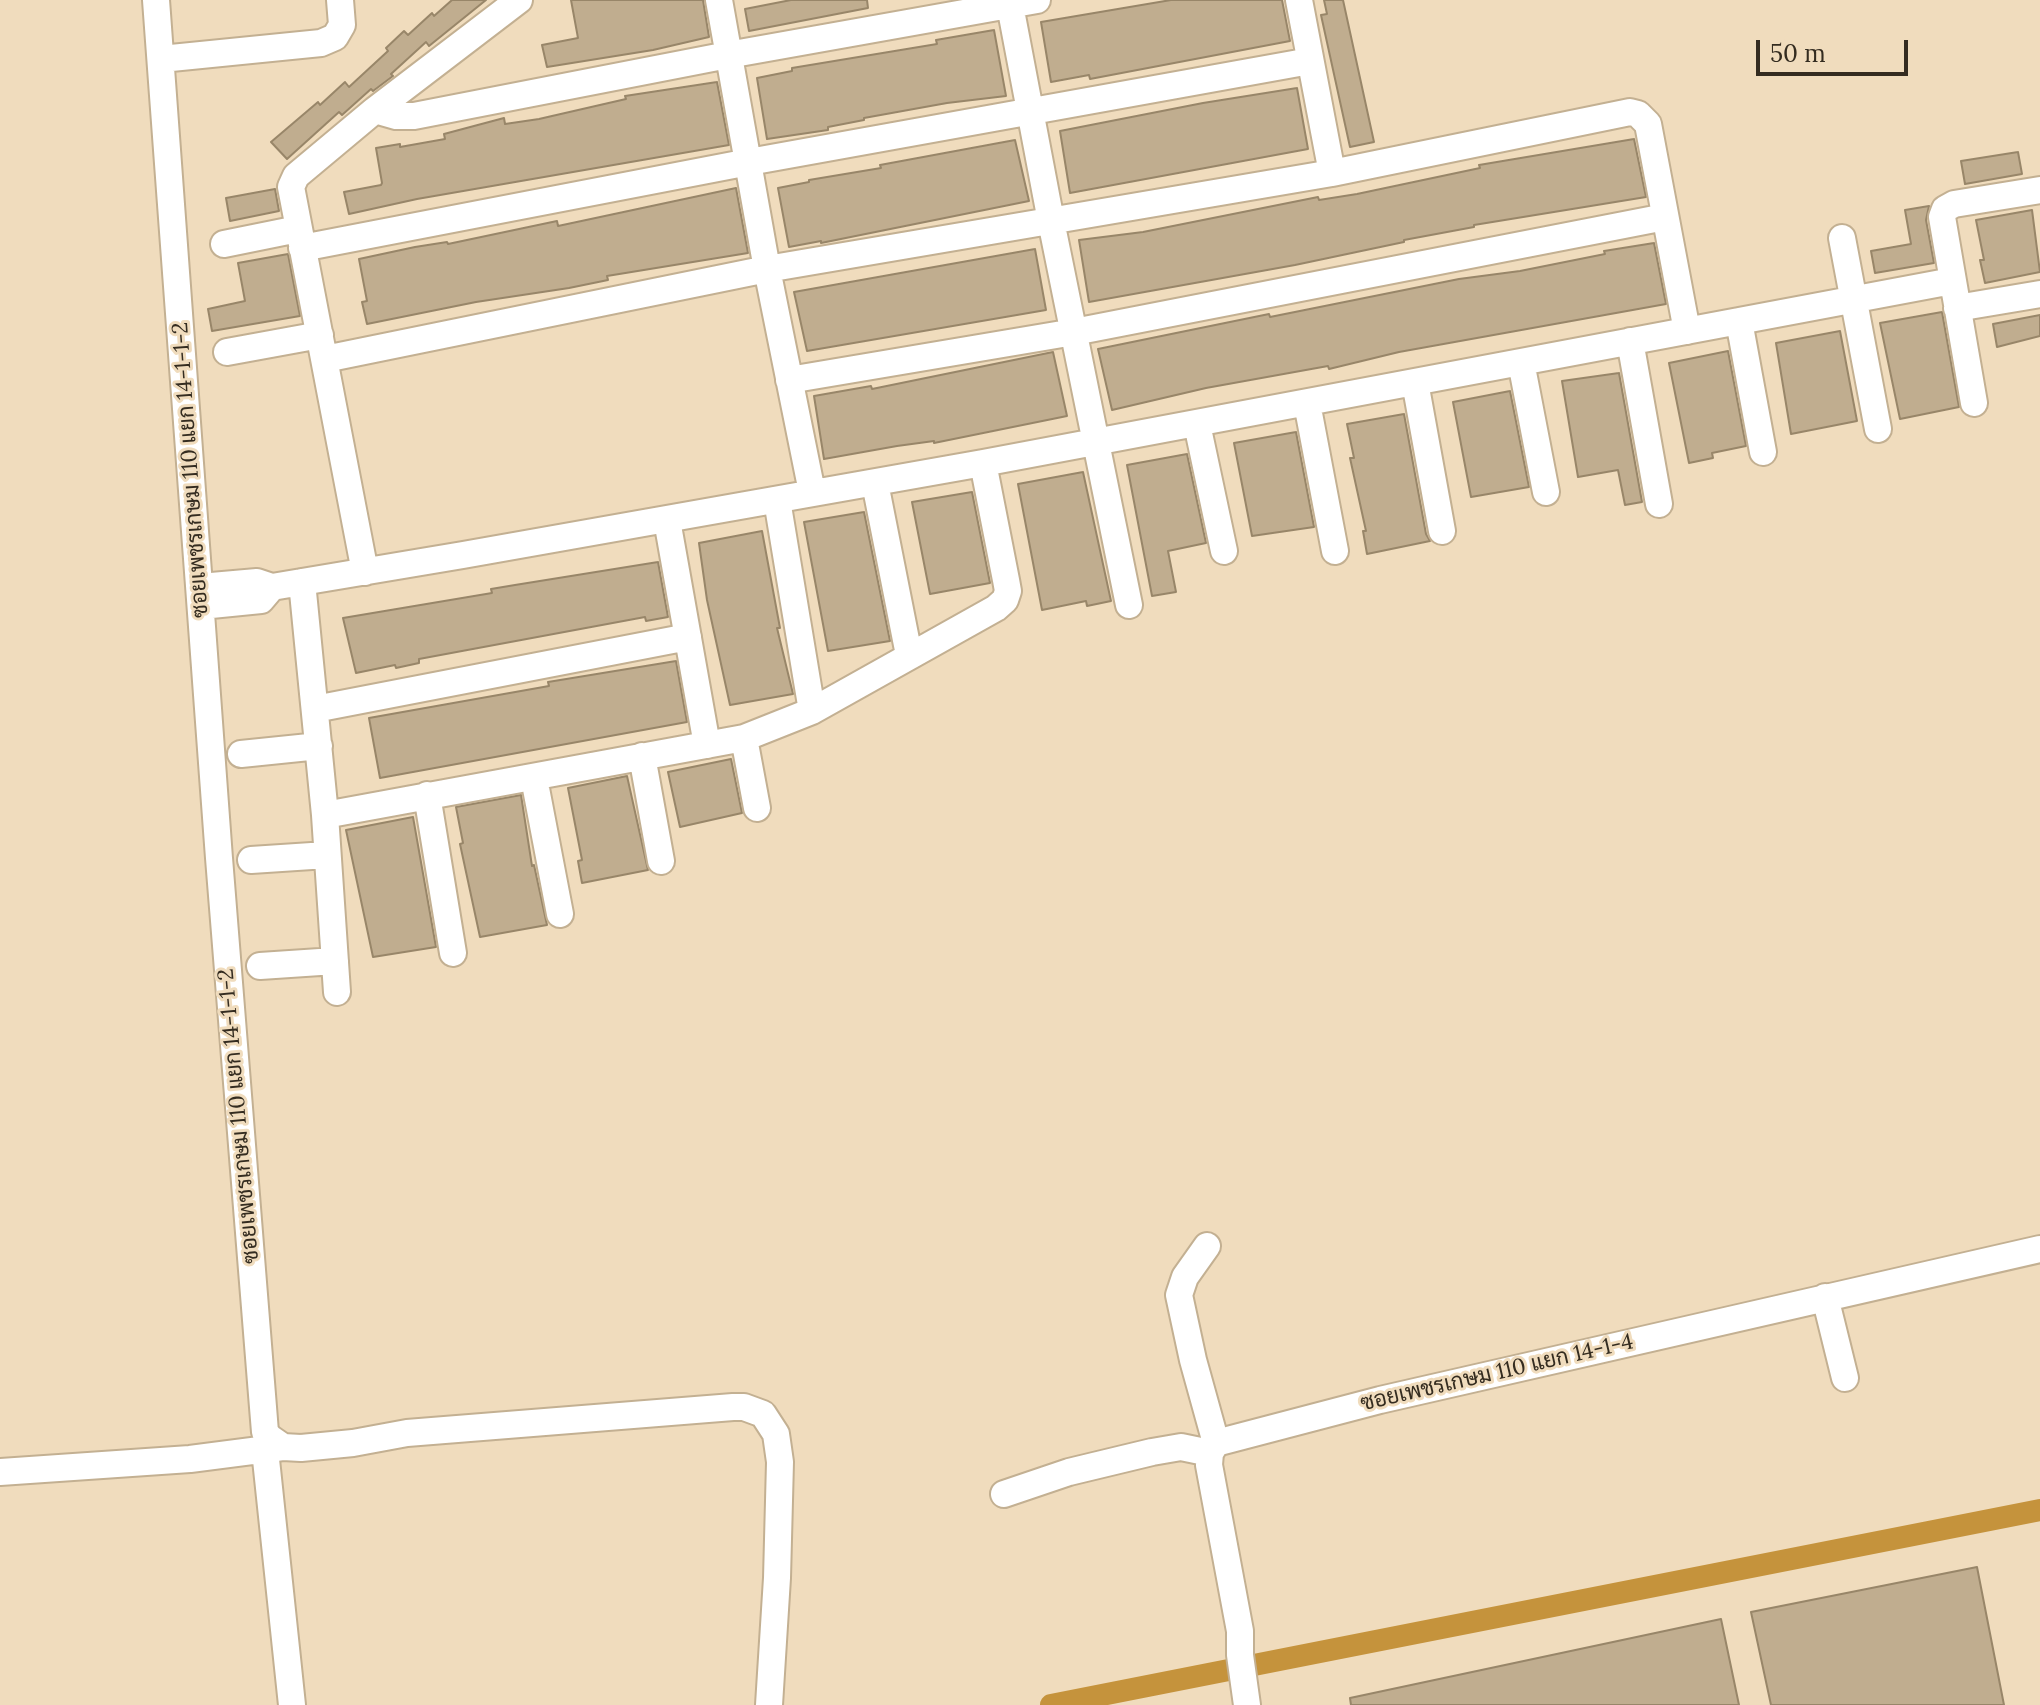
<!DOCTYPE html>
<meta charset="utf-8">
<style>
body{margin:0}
#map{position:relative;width:2040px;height:1705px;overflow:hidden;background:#f0dcbd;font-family:Lora,serif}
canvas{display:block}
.scale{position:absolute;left:1756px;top:40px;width:152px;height:36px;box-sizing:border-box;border:4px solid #342c20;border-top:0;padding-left:10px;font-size:24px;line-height:28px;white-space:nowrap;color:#342c20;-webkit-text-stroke:6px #f0dcbd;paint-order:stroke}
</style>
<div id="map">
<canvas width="2040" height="1705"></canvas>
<div class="scale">50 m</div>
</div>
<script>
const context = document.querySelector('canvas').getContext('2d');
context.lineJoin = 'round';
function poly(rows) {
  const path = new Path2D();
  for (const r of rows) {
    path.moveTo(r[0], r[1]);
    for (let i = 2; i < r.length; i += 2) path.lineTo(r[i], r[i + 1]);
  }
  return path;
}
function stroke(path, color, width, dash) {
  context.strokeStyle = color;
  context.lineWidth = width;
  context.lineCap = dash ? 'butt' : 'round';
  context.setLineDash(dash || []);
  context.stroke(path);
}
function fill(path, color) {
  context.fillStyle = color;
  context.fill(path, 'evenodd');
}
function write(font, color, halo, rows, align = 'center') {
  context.font = font + ' Lora,Sarabun,serif';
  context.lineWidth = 6;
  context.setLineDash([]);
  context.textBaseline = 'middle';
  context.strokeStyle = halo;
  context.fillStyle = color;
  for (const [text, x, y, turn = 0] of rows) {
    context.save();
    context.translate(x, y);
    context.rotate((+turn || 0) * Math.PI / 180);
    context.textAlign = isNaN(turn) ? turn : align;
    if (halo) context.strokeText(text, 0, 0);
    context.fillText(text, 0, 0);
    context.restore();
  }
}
stroke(poly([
 [1051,1705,2040,1510]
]), '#c5933c', 22);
const building = poly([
 [452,0,486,0,429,46,426,42,391,74,393,76,373,91,371,89,342,115,339,112,287,159,271,142,318,102,320,105,345,82,349,87,388,51,386,48,404,31,408,35,432,13,434,16,452,0],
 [571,0,703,0,709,37,653,50,547,67,542,45,578,38,571,0],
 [791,0,867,0,868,8,749,31,745,9,791,0],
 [1171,0,1282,0,1290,41,1090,79,1089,75,1051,82,1041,22,1171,0],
 [1324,0,1343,0,1374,142,1350,147,1321,15,1327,14,1324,0],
 [994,30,1006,96,947,103,864,118,864,120,828,127,828,130,767,139,757,78,792,71,792,68,937,44,936,40,994,30],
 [717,82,729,145,417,199,349,214,344,192,381,185,382,183,376,148,400,144,400,147,445,139,444,134,504,118,505,124,539,119,626,99,625,96,717,82],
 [1297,88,1308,149,1070,193,1060,131,1203,103,1297,88],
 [1634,139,1646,197,1474,225,1474,227,1404,240,1404,242,1295,265,1089,302,1079,240,1143,232,1318,197,1319,200,1357,194,1480,168,1479,165,1634,139],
 [1015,140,1029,201,821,243,821,241,789,247,778,188,809,182,809,180,881,168,880,165,1015,140],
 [2018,152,2022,174,1965,184,1961,161,2018,152],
 [736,188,748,253,607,276,608,280,569,288,476,302,367,324,362,302,367,301,359,259,415,247,447,242,448,244,557,221,558,226,736,188],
 [275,189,279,211,230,221,226,198,275,189],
 [1929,206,1926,220,1934,263,1875,273,1871,251,1911,244,1905,210,1929,206],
 [2032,210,2040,272,1985,283,1980,260,1984,260,1976,220,2032,210],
 [1654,243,1666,304,1399,352,1329,369,1328,366,1206,388,1112,410,1098,349,1269,314,1270,317,1459,279,1520,271,1605,254,1604,251,1654,243],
 [1035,249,1046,310,807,351,794,292,1035,249],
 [288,254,300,316,212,331,208,309,245,301,238,263,288,254],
 [1942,312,1959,407,1900,419,1880,323,1942,312],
 [2040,315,2040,336,1997,347,1993,324,2040,315],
 [1840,331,1857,421,1791,434,1776,343,1840,331],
 [1728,351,1746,446,1712,453,1713,458,1689,463,1669,363,1728,351],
 [1053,352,1067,416,934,443,934,441,897,446,824,459,814,396,871,386,872,389,1053,352],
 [1619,373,1642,502,1625,505,1618,470,1578,477,1562,381,1619,373],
 [1510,391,1529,487,1471,497,1453,402,1510,391],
 [1404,414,1426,534,1430,541,1367,554,1363,531,1366,531,1350,458,1354,458,1347,424,1404,414],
 [1296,432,1314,527,1252,536,1234,443,1296,432],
 [1187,454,1206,543,1168,551,1176,592,1152,596,1127,465,1187,454],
 [1083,472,1111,601,1087,606,1086,601,1042,610,1018,484,1083,472],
 [972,492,990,583,930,594,912,502,972,492],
 [864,512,890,641,828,651,804,522,864,512],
 [762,531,780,628,777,628,793,694,730,705,707,600,699,543,762,531],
 [658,562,668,617,646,621,645,617,419,659,419,663,396,668,395,665,356,673,343,618,492,593,491,589,515,585,658,562],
 [676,661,687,722,380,778,369,718,549,686,548,682,676,661],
 [731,759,742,813,680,827,668,772,731,759],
 [627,776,648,870,582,883,578,861,582,860,568,788,627,776],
 [521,795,532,866,534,865,547,925,480,937,460,844,463,843,456,807,521,795],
 [413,817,436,947,373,957,346,830,413,817],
 [1977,1567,2004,1705,1771,1705,1751,1612,1977,1567],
 [1721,1619,1739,1705,1351,1705,1350,1698,1721,1619]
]);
fill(building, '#c0ad8f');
stroke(building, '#988669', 2);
const minor = poly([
 [156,0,219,858,265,1432,270,1438,283,1447,301,1448,353,1443,407,1433,733,1407,744,1407,763,1414,776,1434,780,1462,777,1578,769,1705],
 [719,0,767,269,812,492],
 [1009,0,1051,221,1129,605],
 [1299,0,1332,173],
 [161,59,321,43,335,37,342,25,340,0],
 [375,110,396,116,414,116,728,55,1037,0],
 [1842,238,1878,429],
 [224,244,298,229],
 [302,248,749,162,1310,61],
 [1957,308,2040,294],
 [1739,321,1763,452],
 [1630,341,1659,504],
 [227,352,320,335],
 [325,359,767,269,1332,173,1630,112,1638,114,1648,124,1687,331],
 [1521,362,1546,492],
 [789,380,1074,332,1665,217],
 [1415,382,1442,531],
 [1307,403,1335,551],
 [1974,403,1942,217,1945,209,1954,204,2040,190],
 [1197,424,1224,551],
 [875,483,909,655],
 [777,500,812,711],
 [667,520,707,745],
 [365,572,291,187,296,176,375,110,519,0],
 [302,582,325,815,337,992],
 [200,587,257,582,272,587,463,555,983,463,1952,281],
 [201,606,261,600,272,587],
 [315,709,688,637],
 [744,738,757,808],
 [241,754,319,746],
 [642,756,661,861],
 [534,778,560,914],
 [427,795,453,953],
 [325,815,744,738,812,711,996,608,1005,600,1008,591,1006,580,983,463],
 [251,860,327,855],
 [260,966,335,961],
 [1207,1246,1185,1277,1179,1295,1193,1360,1216,1443],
 [1825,1297,1845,1378],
 [265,1450,292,1705],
 [0,1472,190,1459,283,1447],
 [1004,1494,1069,1472,1152,1452,1181,1447,1210,1453],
 [1247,1705,1240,1655,1240,1631,1209,1465,1210,1453,1216,1443,1380,1400,2040,1249]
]);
stroke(minor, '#c3b092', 30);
stroke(minor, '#fff', 26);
write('22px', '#342c20', '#f0dcbd', [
 ["ซอยเพชรเกษม 110 แยก 14-1-1-2",191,470,-94],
 ["ซอยเพชรเกษม 110 แยก 14-1-1-2",239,1116,-95],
 ["ซอยเพชรเกษม 110 แยก 14-1-4",1497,1373,-13]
]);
</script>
